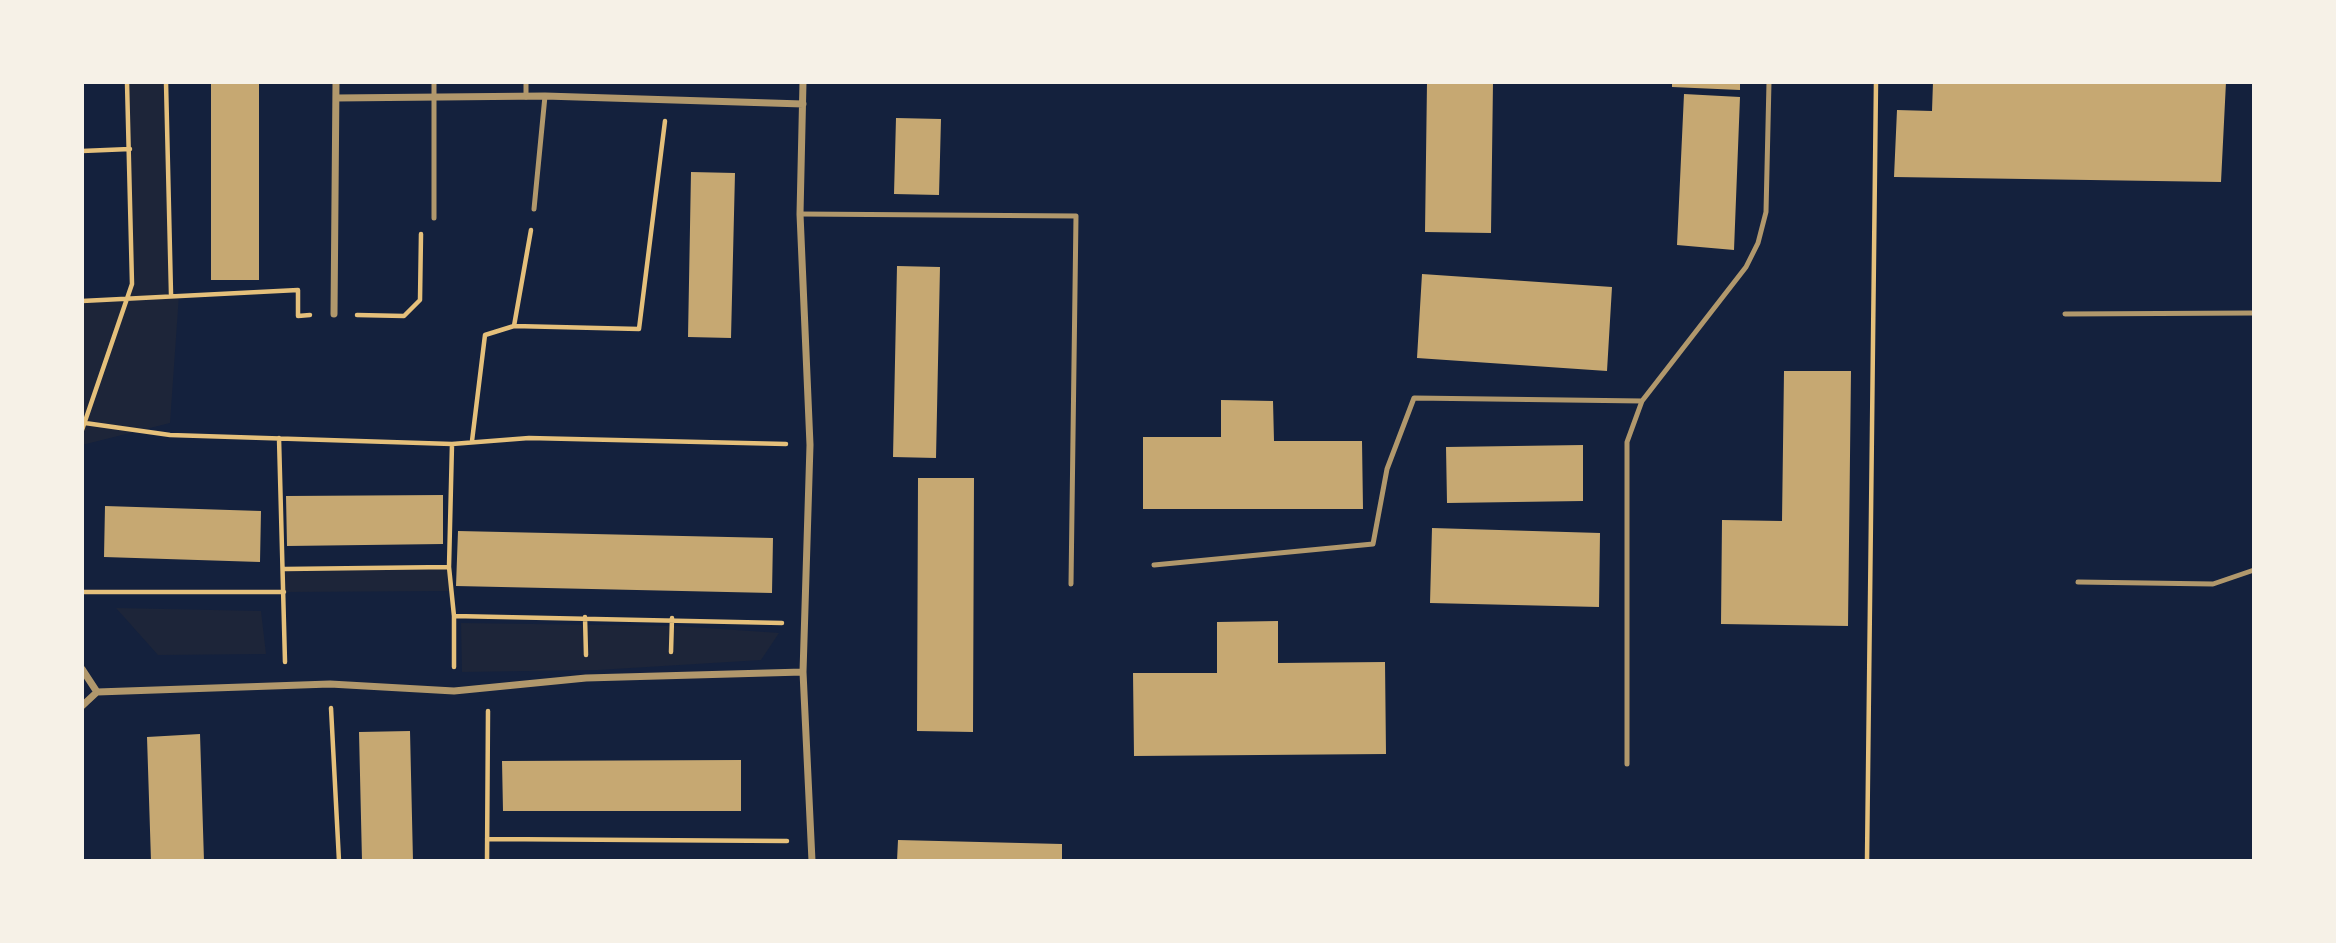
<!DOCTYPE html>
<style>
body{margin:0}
#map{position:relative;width:2336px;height:943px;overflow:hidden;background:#14213d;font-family:Literata,serif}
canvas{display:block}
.frame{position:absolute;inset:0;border:84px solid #f6f1e7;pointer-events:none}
</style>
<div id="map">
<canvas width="2336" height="943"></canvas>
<div class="frame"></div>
</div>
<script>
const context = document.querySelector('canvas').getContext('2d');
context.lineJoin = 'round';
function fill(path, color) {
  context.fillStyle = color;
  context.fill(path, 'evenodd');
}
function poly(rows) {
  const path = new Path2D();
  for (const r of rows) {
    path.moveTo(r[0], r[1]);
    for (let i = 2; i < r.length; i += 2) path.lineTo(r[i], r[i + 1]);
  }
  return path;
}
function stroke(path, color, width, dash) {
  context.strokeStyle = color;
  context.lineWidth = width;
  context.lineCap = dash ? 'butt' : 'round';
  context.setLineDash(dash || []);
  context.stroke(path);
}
fill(poly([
 [127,82,166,82,171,294,179,295,170,423,82,445,82,301,129,298,132,284],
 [449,567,450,591,284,592,285,569],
 [116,608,261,611,266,654,158,655],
 [461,623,678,626,779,633,761,660,598,670,462,672]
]), '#1d2539');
fill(poly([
 [211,82,259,82,259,280,211,280],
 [1427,82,1493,82,1491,233,1425,232],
 [1672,82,1740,82,1740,90,1672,87],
 [1933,82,2226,82,2221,182,1894,177,1897,110,1932,111],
 [1684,94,1740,97,1734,250,1677,245],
 [896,118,941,119,939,195,894,194],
 [691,172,735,173,731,338,688,337],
 [897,266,940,267,936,458,893,457],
 [1422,274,1612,287,1607,371,1417,358],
 [1784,371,1851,371,1848,626,1721,624,1722,520,1782,521],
 [1221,400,1273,401,1274,441,1362,441,1363,509,1143,509,1143,437,1221,437],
 [1583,445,1583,501,1447,503,1446,447],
 [918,478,974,478,973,732,917,731],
 [443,495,443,544,287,546,286,496],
 [105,506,261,511,260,562,104,557],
 [1432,528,1600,533,1599,607,1430,603],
 [458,531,773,538,772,593,456,586],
 [1278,621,1278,663,1385,662,1386,754,1134,756,1133,673,1217,673,1217,622],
 [410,731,413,861,362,861,359,732],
 [200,734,204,861,151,861,147,737],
 [741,760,741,811,503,811,502,761],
 [898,840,1062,844,1062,861,897,861]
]), '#c6a872');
stroke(poly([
 [166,82,171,294],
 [82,151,130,149],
 [82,301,298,290,298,316,310,315],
 [357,315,404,316,420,300,421,234],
 [514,326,531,230],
 [85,423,170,435,452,444,529,438,786,444],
 [82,430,132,284,127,82],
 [279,438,285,662],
 [472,441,485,335,514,326,639,329,665,121],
 [452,444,449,567,454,616,454,667],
 [285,569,449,567],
 [82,592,284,592],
 [454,616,782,623],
 [585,617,586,655],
 [671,652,672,618],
 [331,708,339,861],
 [487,839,787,841],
 [487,861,488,711],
 [1867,861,1876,82]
]), '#e5c07b', 4.5);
stroke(poly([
 [434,82,434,218],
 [526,97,526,82],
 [534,209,545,96],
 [800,214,1076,216,1071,584],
 [2065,314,2254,313],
 [1154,565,1373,544,1387,469,1414,398,1642,401],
 [2078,582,2213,584,2254,570],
 [1627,764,1627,442,1642,401,1746,267,1758,243,1766,212,1769,82]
]), '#b1986c', 5);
stroke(poly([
 [803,82,800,214,810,445,803,672,812,861],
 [336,98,545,96,803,104],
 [334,314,336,82],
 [82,669,97,692,82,706],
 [97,692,330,684,454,691,586,678,803,672]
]), '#b1986c', 7);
</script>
